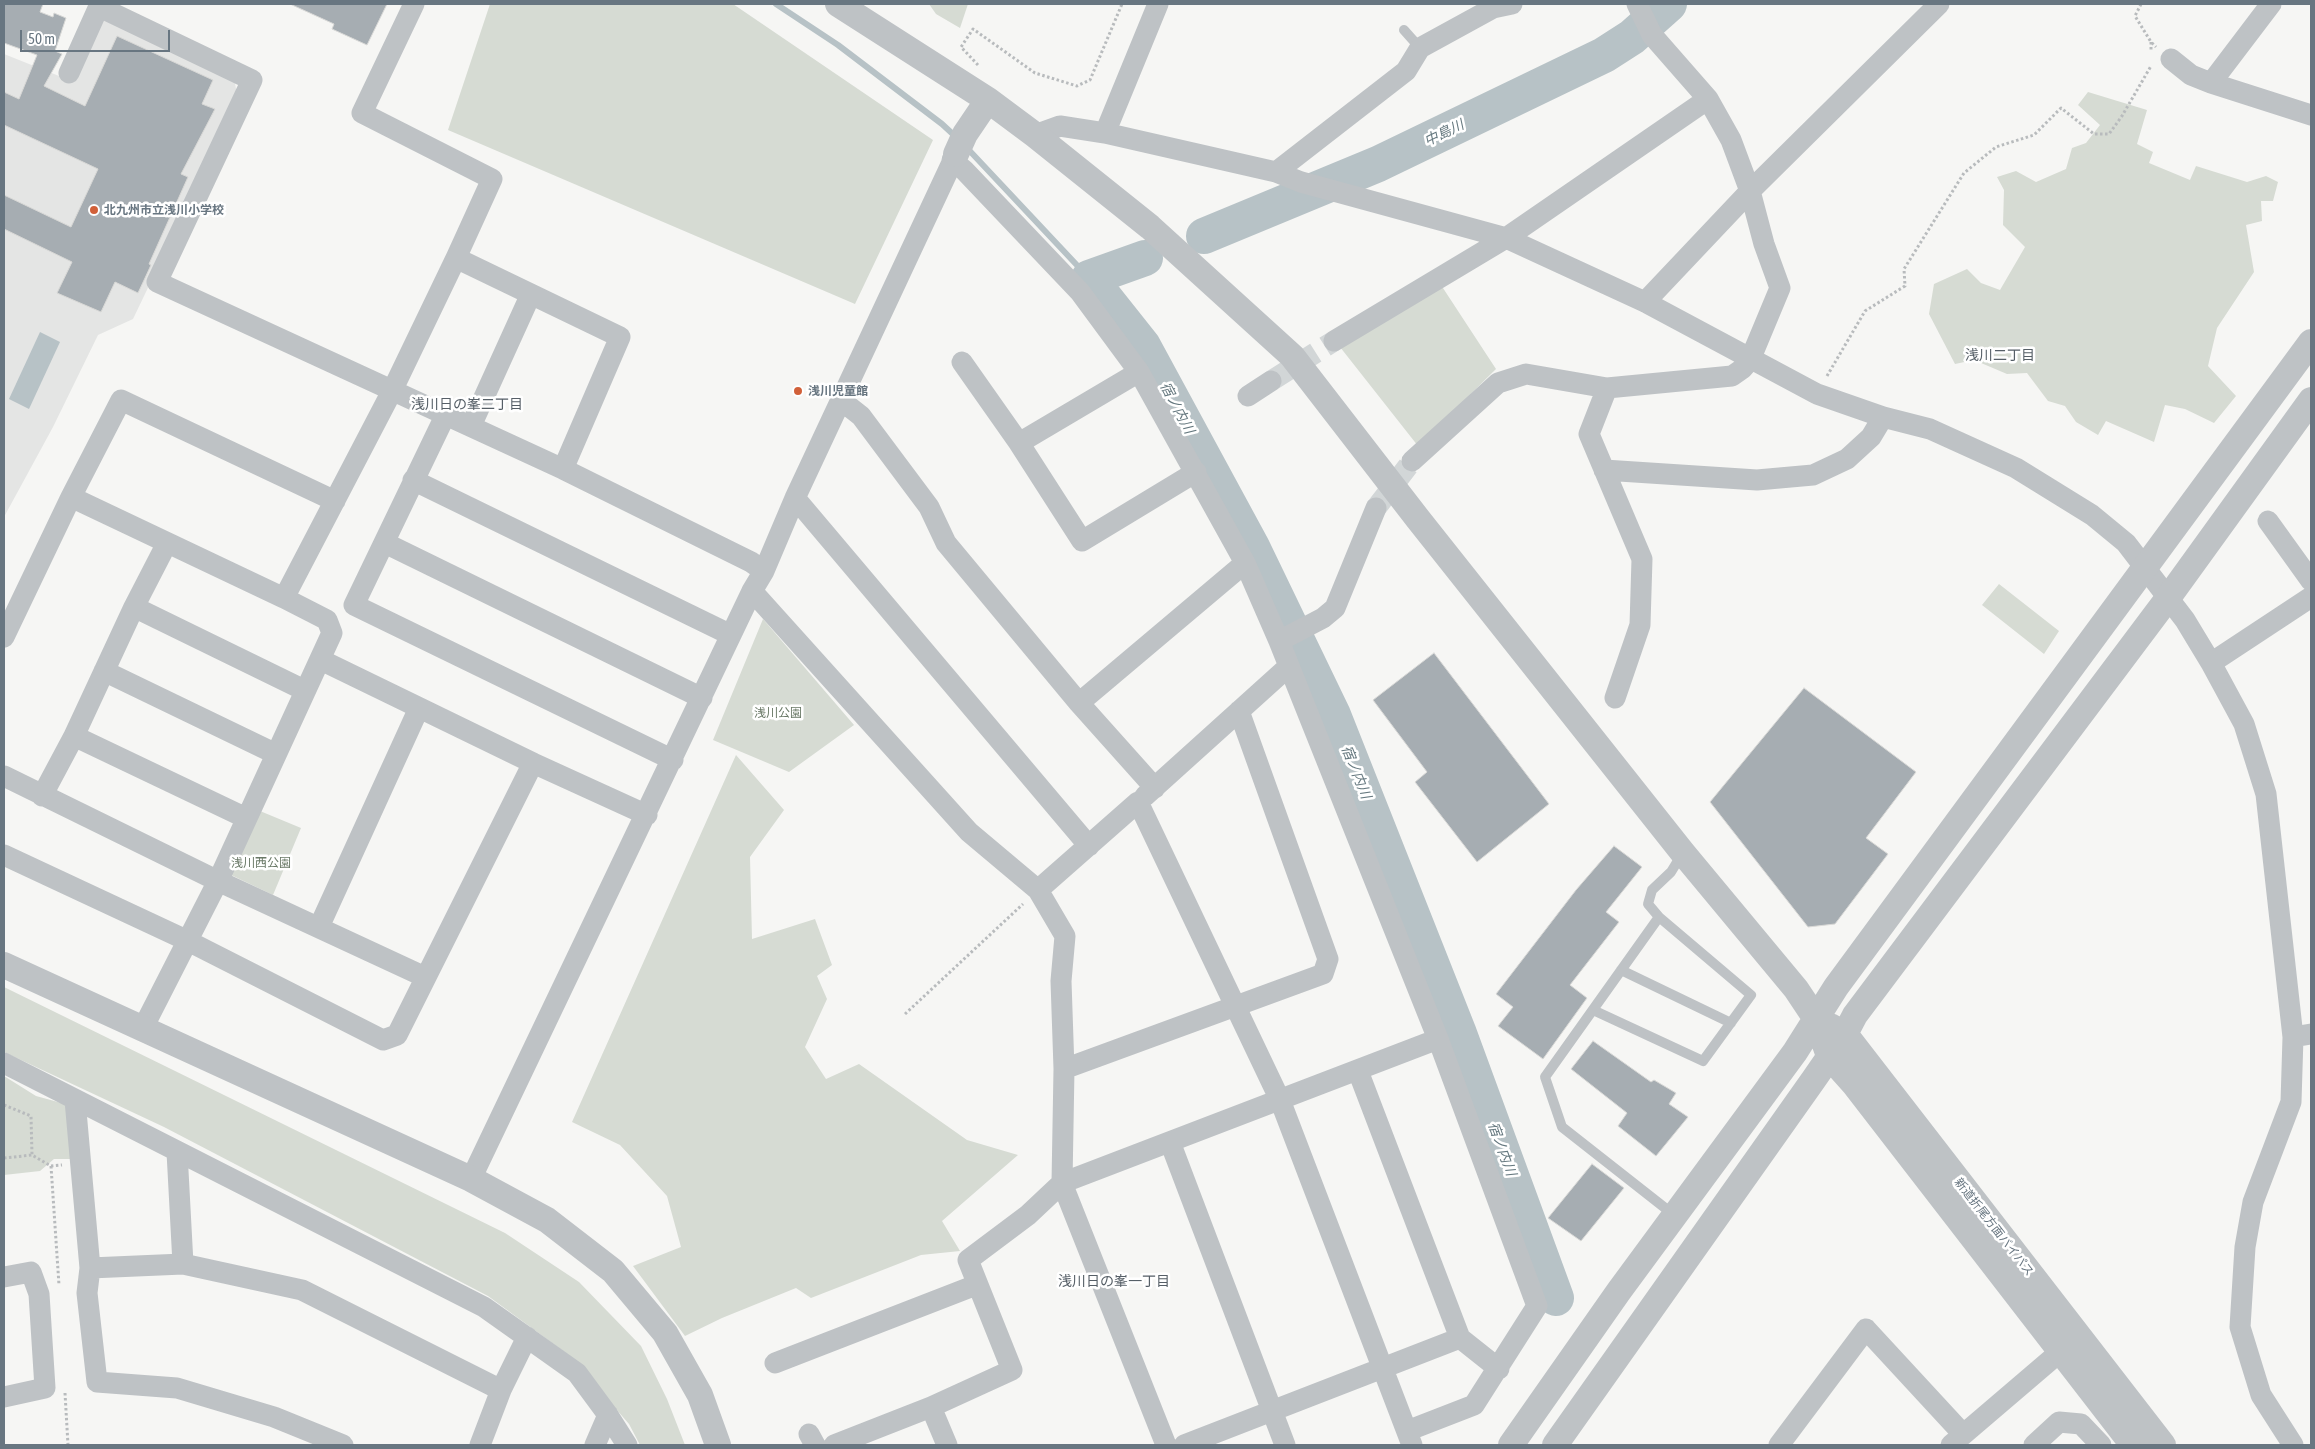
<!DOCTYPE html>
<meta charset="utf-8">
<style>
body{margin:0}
#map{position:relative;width:2315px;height:1449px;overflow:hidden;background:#f6f6f4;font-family:"Asap Condensed",sans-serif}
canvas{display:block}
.frame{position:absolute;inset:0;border:5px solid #687681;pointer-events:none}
.scale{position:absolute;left:20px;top:30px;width:150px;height:22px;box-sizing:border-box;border:2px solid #687681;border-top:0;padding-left:6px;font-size:15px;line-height:18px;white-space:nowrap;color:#687681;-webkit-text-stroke:4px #fff;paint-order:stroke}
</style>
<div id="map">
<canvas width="2315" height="1449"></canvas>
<div class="frame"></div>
<div class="scale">50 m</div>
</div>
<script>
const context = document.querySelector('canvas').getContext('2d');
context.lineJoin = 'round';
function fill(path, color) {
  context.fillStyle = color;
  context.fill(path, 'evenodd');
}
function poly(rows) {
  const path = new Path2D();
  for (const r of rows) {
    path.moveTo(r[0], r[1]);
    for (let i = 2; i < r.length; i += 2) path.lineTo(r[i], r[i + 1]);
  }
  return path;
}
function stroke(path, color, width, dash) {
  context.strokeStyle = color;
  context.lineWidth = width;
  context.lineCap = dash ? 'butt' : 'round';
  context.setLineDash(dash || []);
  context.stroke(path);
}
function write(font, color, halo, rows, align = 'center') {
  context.font = font + ' "Asap Condensed","Noto Sans JP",sans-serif';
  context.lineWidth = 5;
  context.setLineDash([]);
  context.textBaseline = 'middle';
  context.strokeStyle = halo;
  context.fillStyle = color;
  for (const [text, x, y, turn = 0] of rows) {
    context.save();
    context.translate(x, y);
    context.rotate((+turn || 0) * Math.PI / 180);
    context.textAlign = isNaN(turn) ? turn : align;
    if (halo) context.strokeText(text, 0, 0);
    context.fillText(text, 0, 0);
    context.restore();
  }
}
fill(poly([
 [105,17,234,78,238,100,133,319,98,335,53,427,4,517,4,54,74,82]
]), '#e4e5e4');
fill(poly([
 [490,4,733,4,933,140,855,304,448,130],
 [929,4,968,4,960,28,936,14],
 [2088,92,2147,110,2137,144,2153,152,2149,163,2190,180,2196,166,2247,182,2266,176,2278,182,2273,201,2261,201,2262,221,2246,225,2254,272,2217,328,2208,366,2236,396,2214,423,2185,409,2165,405,2154,442,2106,421,2098,435,2076,422,2065,406,2048,401,2027,373,2007,374,1974,360,1955,364,1929,314,1934,284,1967,269,1981,283,2000,290,2025,247,2003,225,2004,190,1997,177,2016,171,2036,182,2066,169,2072,148,2086,143,2100,125,2078,105],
 [1441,285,1496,369,1418,446,1340,347],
 [1999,584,2059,631,2044,654,1982,605],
 [763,619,854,725,789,772,713,740],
 [736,755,784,810,750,857,752,939,815,919,832,965,817,976,827,999,805,1047,826,1079,859,1064,967,1140,1018,1155,942,1221,960,1251,921,1255,811,1298,796,1288,722,1318,685,1336,633,1266,681,1247,667,1196,620,1145,572,1122],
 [260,811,301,828,273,895,229,874],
 [4,987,505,1233,579,1282,641,1346,667,1399,685,1445,640,1445,629,1424,570,1356,488,1296,164,1127,4,1052],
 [4,1076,36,1096,69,1105,74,1159,54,1159,40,1171,4,1175]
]), '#d6dbd3');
fill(poly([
 [40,332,60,342,29,409,9,399]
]), '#b7c2c6');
stroke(poly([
 [776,4,838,45,942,124,956,137],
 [967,148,1089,278]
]), '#b7c2c6', 6);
stroke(poly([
 [1204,236,1378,164,1604,55,1632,37,1669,4],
 [1145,258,1089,278,1143,346,1252,547,1333,715,1458,1031,1556,1298]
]), '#b7c2c6', 36);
const building = poly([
 [4,4,43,4,40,12,53,17,54,13,66,18,55,51,62,54,44,86,85,106,117,36,213,80,202,104,215,109,181,174,188,177,149,264,151,265,145,278,138,293,115,282,101,312,57,293,72,262,4,229,4,195,71,227,98,169,4,125,4,92,19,99,37,55,4,43,4,4],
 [290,4,387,4,367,45,332,29,334,24,290,4],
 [1434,653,1549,804,1477,862,1415,782,1427,772,1373,700,1434,653],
 [1804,688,1916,772,1866,838,1888,854,1835,924,1808,927,1710,802,1804,688],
 [1614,846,1642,867,1606,912,1619,922,1570,985,1587,998,1543,1059,1498,1026,1513,1007,1496,994,1576,890,1614,846],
 [1593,1041,1651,1082,1654,1080,1676,1093,1669,1104,1688,1117,1656,1156,1618,1126,1627,1113,1571,1069,1593,1041],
 [1592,1164,1624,1188,1581,1241,1548,1218,1592,1164]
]);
fill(building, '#a6adb2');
stroke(building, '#d8d8d6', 1);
stroke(poly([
 [1271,381,1334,341],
 [1376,508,1412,461]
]), '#d2d6d7', 21, [21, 11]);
stroke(poly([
 [2141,4,2135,16,2151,42,2156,47],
 [2151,42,2151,52],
 [978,65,961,47,973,29,1035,73,1077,86,1090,80,1122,4],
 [1827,376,1865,311,1905,286,1904,269,1964,173,1996,147,2034,135,2061,108,2094,134,2109,134,2122,116,2151,66],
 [905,1014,1023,904],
 [4,1105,31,1116,32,1155],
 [4,1158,32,1155,51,1166,62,1165],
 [51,1166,59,1285],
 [65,1393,68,1445]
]), '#b8bbbd', 3, [2.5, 2.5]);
stroke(poly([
 [1404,30,1420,48],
 [1621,970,1731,1023],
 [1593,1010,1703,1061,1751,995,1659,917],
 [1674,1215,1562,1127,1545,1077,1659,917,1648,904,1652,890,1671,872,1682,854]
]), '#bec2c5', 10);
stroke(poly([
 [414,4,362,113,492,179,456,258],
 [2171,59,2191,75,2211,83,2311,115],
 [69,73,100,4,108,11,252,80,157,282,563,469,751,562,764,571],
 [2211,83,2271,4],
 [1105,133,1158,4],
 [1035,135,1060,126,1105,133,1276,172,1301,182,1506,238,1645,302,1817,394,1883,417,1930,429,2016,468,2092,515,2126,543,2185,620,2211,663,2244,724,2266,794,2293,1037,2291,1102,2253,1202,2245,1247,2240,1327,2261,1395,2293,1445],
 [952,160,964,170,1080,292,1139,372,1245,563,1279,641,1438,1039,1537,1306,1474,1405,1407,1431],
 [1276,172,1406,71,1420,48,1493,8,1512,4],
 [1645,302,1750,191,1939,4],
 [1334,341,1506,238,1708,99,1652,35,1637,4],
 [962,362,1019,443,1082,541,1196,472],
 [1607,388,1589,434,1642,559,1640,625,1615,698],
 [1248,396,1271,381],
 [842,401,861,416,929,507,946,543,1079,703,1155,788],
 [445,416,354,605,673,760],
 [471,426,530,296],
 [1019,443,1139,372],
 [1412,461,1498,383,1526,374,1607,388,1732,376,1742,369,1750,360,1780,288,1764,244,1750,191,1731,140,1708,99],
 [1604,470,1757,480,1813,475,1847,459,1871,437,1883,417],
 [413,480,731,635],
 [71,497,121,400,335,501],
 [795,498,1089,846],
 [2268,521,2311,581],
 [385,543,702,698],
 [752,591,969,832,1038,890,1065,936,1061,981,1064,1069,1062,1183,1166,1445],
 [284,598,392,391,456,258,620,337,563,469],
 [134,607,167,543],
 [4,637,71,497,284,598,327,620,332,633,218,881,143,1028],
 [1279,641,1323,618,1335,608,1376,508],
 [321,660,533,763,647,815],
 [2211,663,2311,597],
 [104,671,276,754],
 [1079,703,1245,563],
 [74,736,246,818],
 [4,776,218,881,425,977],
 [42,796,74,736,134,607,304,690],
 [1145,796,1288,667],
 [4,855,186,940,383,1040,397,1035,533,763],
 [1038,890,1138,802,1280,1100,1412,1445],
 [319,927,419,708],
 [2293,1037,2311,1034],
 [4,1063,484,1307,577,1373,608,1415,627,1445],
 [1064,1069,1323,974,1328,959,1239,711],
 [1358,1071,1460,1338,1499,1369],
 [75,1100,90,1268],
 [1170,1142,1285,1445],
 [177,1152,183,1264],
 [471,1179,752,591,764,571,795,498,956,154],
 [4,1277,31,1272,39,1294,45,1388,4,1397],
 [775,1363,976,1285],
 [809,1434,815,1445],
 [343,1445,274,1417,177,1388,97,1382,87,1293,90,1268,183,1264,302,1290,501,1390],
 [480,1445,501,1390,527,1337],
 [595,1445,608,1415],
 [834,1445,931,1407],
 [947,1445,931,1407,1012,1370,968,1260,1028,1215,1062,1183,1438,1039],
 [1184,1445,1460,1338],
 [1779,1445,1866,1329,1963,1434],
 [1951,1445,2061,1351],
 [2034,1445,2059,1422,2081,1424,2101,1445]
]), '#bec2c5', 21);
stroke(poly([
 [838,4,988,100,1035,135,1150,227,1292,356,1418,519,1683,853,1796,989,1816,1019,1829,1056,1854,1084,2133,1445],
 [956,154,965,134,988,100],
 [4,965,471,1179,547,1220,613,1271,665,1333,700,1395,718,1445],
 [1830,1026,1845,1034,2163,1445],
 [1511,1445,1619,1291,1795,1052,1836,987,2311,342],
 [1555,1445,1814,1079,1845,1034,1855,1015,2168,598,2311,400]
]), '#bec2c5', 26);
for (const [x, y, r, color] of [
 [94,210,5,"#d16039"],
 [798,391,5,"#d16039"]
]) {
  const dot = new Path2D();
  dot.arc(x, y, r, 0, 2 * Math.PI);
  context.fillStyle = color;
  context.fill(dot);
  stroke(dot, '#fff', 2);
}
write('bold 12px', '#687681', '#fff', [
 ["北九州市立浅川小学校",104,210],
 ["浅川児童館",808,391]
], 'left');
write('12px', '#6a7967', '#fff', [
 ["浅川公園",778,713],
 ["浅川西公園",261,863]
]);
write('12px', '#687681', '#fff', [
 ["新道折尾方面バイパス",1994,1227,52]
]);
write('italic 14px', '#64777e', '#fff', [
 ["中島川",1444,133,-26],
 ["宿ノ内川",1177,408,62],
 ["宿ノ内川",1356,772,68],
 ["宿ノ内川",1502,1149,70]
]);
write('14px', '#565f67', '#fff', [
 ["浅川二丁目",2000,356],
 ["浅川日の峯二丁目",467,405],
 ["浅川日の峯一丁目",1114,1282]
]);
</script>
